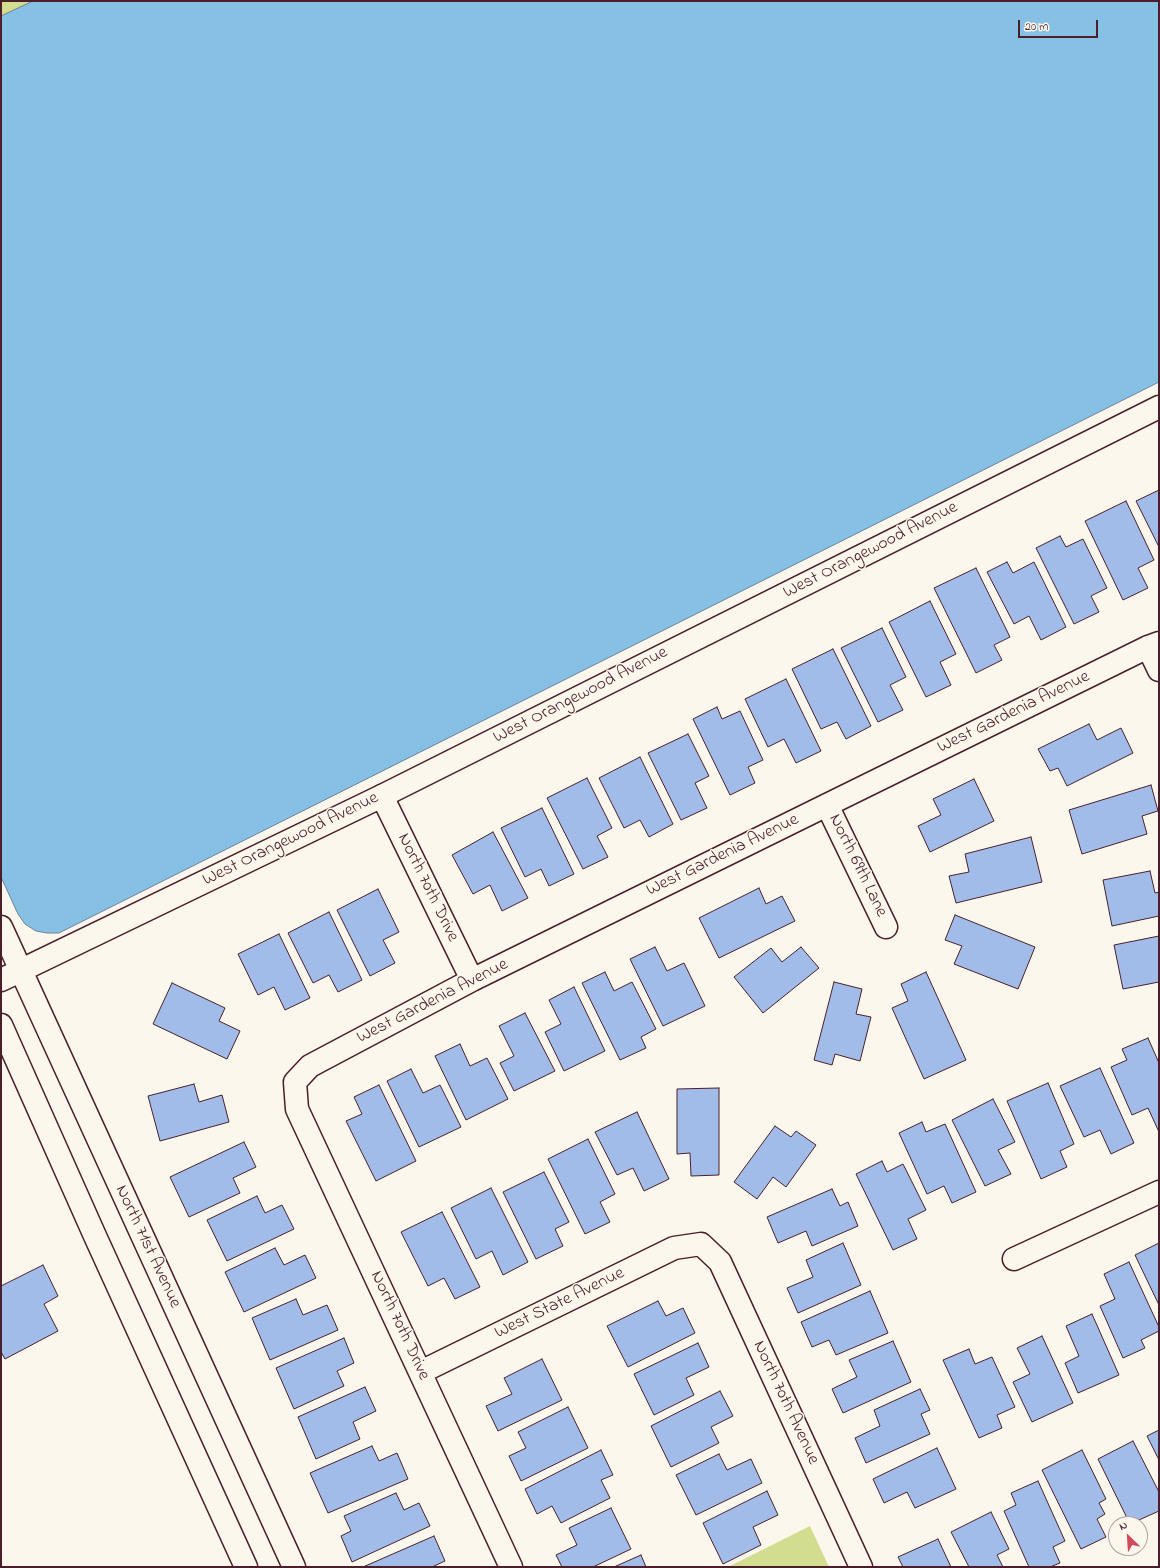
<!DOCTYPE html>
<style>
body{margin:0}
#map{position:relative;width:1160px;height:1568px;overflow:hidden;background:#fbf7ec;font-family:"Indie Flower",sans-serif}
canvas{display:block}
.frame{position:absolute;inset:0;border:2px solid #4a1f2b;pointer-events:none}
.north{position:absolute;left:1108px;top:1516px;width:40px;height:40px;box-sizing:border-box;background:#fbf7ec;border:1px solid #b4a19f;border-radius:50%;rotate:335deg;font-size:11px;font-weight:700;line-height:16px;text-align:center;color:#4a1f2b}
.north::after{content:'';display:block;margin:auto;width:14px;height:18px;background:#d1495b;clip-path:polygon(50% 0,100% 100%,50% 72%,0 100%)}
.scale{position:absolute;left:1018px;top:20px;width:80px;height:18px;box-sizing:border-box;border:2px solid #4a1f2b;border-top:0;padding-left:5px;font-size:12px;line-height:14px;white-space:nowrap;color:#4a1f2b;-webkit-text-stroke:3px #fbf7ec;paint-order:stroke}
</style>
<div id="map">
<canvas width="1160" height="1568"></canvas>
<div class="frame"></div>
<div class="north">N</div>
<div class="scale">20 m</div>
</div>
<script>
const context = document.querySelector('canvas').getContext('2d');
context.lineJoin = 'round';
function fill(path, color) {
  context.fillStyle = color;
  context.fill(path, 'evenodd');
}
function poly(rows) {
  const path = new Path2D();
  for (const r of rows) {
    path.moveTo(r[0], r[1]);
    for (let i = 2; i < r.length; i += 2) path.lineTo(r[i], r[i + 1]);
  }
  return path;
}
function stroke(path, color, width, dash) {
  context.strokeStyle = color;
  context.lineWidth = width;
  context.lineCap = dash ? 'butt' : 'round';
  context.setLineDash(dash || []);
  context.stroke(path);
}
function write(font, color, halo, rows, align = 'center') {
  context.font = font + ' "Indie Flower",sans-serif';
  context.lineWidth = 3;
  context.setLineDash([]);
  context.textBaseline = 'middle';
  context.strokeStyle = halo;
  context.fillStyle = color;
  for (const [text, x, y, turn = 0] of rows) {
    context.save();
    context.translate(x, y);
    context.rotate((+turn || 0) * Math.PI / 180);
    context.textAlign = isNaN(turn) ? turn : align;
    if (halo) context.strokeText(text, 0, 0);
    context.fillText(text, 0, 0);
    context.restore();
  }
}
fill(poly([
 [1,1,33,1,1,16],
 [810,1526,829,1567,728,1567]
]), '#d2dd90');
const water = poly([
 [33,1,1159,1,1159,382,59,933,47,933,36,931,25,924,18,914,1,877,1,16,33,1]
]);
fill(water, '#87c0e5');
stroke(water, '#6f809b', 1);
const building = poly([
 [1159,490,1159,547,1136,501,1159,490],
 [1126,501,1154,560,1138,568,1148,588,1123,600,1085,521,1126,501],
 [1060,536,1066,547,1083,539,1107,588,1091,596,1099,612,1074,624,1036,548,1060,536],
 [1007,562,1013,573,1034,562,1066,627,1041,640,1029,616,1014,624,987,572,1007,562],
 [976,568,1010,637,994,645,1002,660,976,673,934,588,976,568],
 [930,601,956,654,940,662,951,685,926,697,889,622,930,601],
 [882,628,906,677,890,685,903,710,878,722,841,648,882,628],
 [833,649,871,726,846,739,837,722,821,729,792,669,833,649],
 [786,679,821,751,796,763,784,739,768,747,745,699,786,679],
 [717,707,722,719,740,711,763,760,748,767,755,783,730,795,693,719,717,707],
 [1089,724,1097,740,1121,728,1133,753,1067,786,1058,768,1050,771,1038,749,1089,724],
 [688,734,709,776,695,783,707,808,681,820,648,753,688,734],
 [640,757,673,824,649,837,640,820,624,828,599,778,640,757],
 [587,778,612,828,597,836,608,857,583,869,547,798,587,778],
 [974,779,994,821,930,852,918,826,941,815,933,799,974,779],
 [1151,785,1158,811,1142,816,1147,834,1082,854,1069,810,1151,785],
 [542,808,574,874,549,886,541,869,525,877,501,828,542,808],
 [493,832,528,898,502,911,490,885,473,894,452,855,493,832],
 [1031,837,1042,882,956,903,949,876,969,872,965,854,1031,837],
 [1150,871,1155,893,1159,892,1159,916,1112,926,1103,880,1150,871],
 [759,888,766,904,782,896,795,921,719,958,699,918,759,888],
 [378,889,399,932,383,940,395,963,370,976,337,910,378,889],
 [329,912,362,980,338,992,329,975,313,983,288,933,329,912],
 [955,915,1035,947,1018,989,954,964,962,946,945,940,955,915],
 [279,934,310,998,285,1010,274,987,258,995,238,954,279,934],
 [1159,936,1159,982,1123,989,1114,945,1159,936],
 [655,947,667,971,684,963,705,1006,663,1026,630,959,655,947],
 [801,947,819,968,763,1013,734,977,771,948,782,962,801,947],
 [605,972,614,991,632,982,656,1029,641,1037,646,1048,620,1060,582,983,605,972],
 [926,972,966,1060,924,1079,892,1008,908,1001,901,984,926,972],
 [834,982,862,989,856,1014,871,1017,860,1061,835,1054,832,1065,814,1060,834,982],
 [172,983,225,1008,219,1021,240,1031,227,1059,153,1024,172,983],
 [574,987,605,1051,564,1071,545,1032,561,1024,549,1000,574,987],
 [525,1013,555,1071,514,1091,500,1063,514,1056,499,1026,525,1013],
 [1148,1038,1159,1063,1159,1132,1148,1108,1132,1115,1111,1067,1127,1060,1122,1049,1148,1038],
 [460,1044,470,1066,487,1058,508,1099,466,1120,435,1056,460,1044],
 [1100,1068,1134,1143,1111,1154,1100,1130,1084,1137,1060,1086,1100,1068],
 [411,1069,423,1093,440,1085,461,1127,419,1147,387,1081,411,1069],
 [1048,1083,1074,1144,1060,1151,1067,1167,1041,1179,1007,1101,1048,1083],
 [194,1084,199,1102,222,1095,229,1122,160,1141,148,1096,194,1084],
 [379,1085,416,1161,376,1181,346,1121,362,1114,354,1097,379,1085],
 [719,1088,719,1175,691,1176,690,1153,677,1154,677,1089,719,1088],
 [993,1099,1015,1142,998,1150,1011,1174,985,1186,952,1120,993,1099],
 [637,1112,669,1179,644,1191,633,1168,617,1175,595,1132,637,1112],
 [922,1122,926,1132,945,1124,976,1192,952,1203,944,1186,927,1194,899,1133,922,1122],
 [775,1126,791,1137,796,1131,816,1145,786,1187,773,1177,757,1199,734,1182,775,1126],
 [588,1139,615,1194,600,1202,610,1222,585,1234,548,1159,588,1139],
 [244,1142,256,1167,233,1178,240,1193,189,1217,170,1177,244,1142],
 [882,1161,887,1172,903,1164,926,1210,908,1219,917,1239,893,1250,856,1174,882,1161],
 [544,1172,569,1222,555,1229,563,1246,536,1259,503,1192,544,1172],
 [491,1188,528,1262,503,1275,492,1251,476,1259,451,1208,491,1188],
 [832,1189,840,1206,848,1202,858,1226,812,1246,806,1231,778,1243,767,1217,832,1189],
 [257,1196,265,1213,282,1205,294,1229,227,1261,207,1220,257,1196],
 [442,1212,480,1287,455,1299,444,1278,428,1286,401,1232,442,1212],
 [843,1243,861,1285,798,1313,787,1288,813,1277,806,1260,843,1243],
 [1159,1243,1159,1305,1135,1255,1159,1243],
 [275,1248,284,1265,305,1255,316,1278,244,1312,225,1272,275,1248],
 [1129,1262,1159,1327,1159,1331,1141,1340,1145,1348,1123,1358,1100,1306,1115,1299,1104,1274,1129,1262],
 [43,1265,58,1296,44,1304,58,1331,5,1359,1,1352,1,1286,43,1265],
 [870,1291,888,1333,836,1355,829,1340,812,1347,801,1322,870,1291],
 [296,1299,303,1315,327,1305,338,1330,270,1360,252,1318,296,1299],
 [658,1301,666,1316,683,1308,695,1333,628,1367,607,1326,658,1301],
 [1092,1314,1119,1375,1078,1393,1065,1363,1079,1356,1066,1326,1092,1314],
 [1042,1336,1073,1403,1032,1422,1013,1382,1030,1374,1017,1348,1042,1336],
 [344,1338,354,1363,337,1371,344,1386,294,1409,276,1368,344,1338],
 [893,1341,911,1382,843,1413,832,1389,857,1377,849,1360,893,1341],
 [698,1343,709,1367,686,1378,694,1395,654,1415,634,1374,698,1343],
 [969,1349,975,1364,992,1357,1015,1407,997,1415,1002,1428,979,1438,943,1360,969,1349],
 [542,1359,562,1400,498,1431,486,1406,512,1394,504,1378,542,1359],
 [365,1387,376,1411,353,1422,360,1439,316,1459,298,1417,365,1387],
 [920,1389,930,1410,921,1414,930,1434,866,1463,855,1438,880,1426,874,1410,920,1389],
 [720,1391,733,1416,711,1427,719,1443,671,1467,651,1426,720,1391],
 [568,1407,588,1448,521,1481,509,1456,526,1448,518,1432,568,1407],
 [1159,1430,1159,1460,1147,1436,1159,1430],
 [1133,1441,1159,1492,1159,1511,1130,1524,1098,1459,1133,1441],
 [372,1446,379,1461,397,1453,408,1479,328,1513,310,1473,372,1446],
 [937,1448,956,1489,915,1508,907,1492,884,1503,873,1479,937,1448],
 [601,1450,613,1475,601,1480,610,1498,561,1523,552,1506,537,1514,525,1489,601,1450],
 [1082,1450,1106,1499,1099,1503,1105,1514,1097,1519,1106,1537,1081,1549,1042,1470,1082,1450],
 [719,1454,727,1470,751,1459,762,1483,696,1515,676,1475,719,1454],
 [1038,1481,1065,1541,1053,1547,1060,1563,1050,1567,1029,1567,1004,1511,1016,1505,1011,1493,1038,1481],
 [767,1491,778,1515,753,1527,761,1545,723,1564,703,1523,767,1491],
 [396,1493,404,1510,419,1503,430,1526,352,1562,341,1536,351,1531,344,1516,396,1493],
 [611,1508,631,1549,593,1567,562,1567,556,1555,577,1545,569,1528,611,1508],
 [991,1512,1009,1549,997,1555,1003,1567,969,1567,951,1532,991,1512],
 [434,1536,445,1561,432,1567,363,1567,434,1536],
 [938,1539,951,1567,903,1567,898,1557,938,1539],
 [641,1555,646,1567,614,1567,641,1555]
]);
fill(building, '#a2bce9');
stroke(building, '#4a1f2b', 1);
const minor = poly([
 [1148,647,1159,670],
 [382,796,472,980],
 [827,805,886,927],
 [1014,1259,1159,1192],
 [421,1372,674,1248,701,1244,720,1262,861,1567],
 [511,1567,297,1109,295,1082,310,1066,472,980,827,805,1148,647,1159,643]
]);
const tertiary = poly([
 [1,927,294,1567],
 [1,980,382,796,1159,407],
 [1,1025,95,1236,246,1567]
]);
stroke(minor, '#4a1f2b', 25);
stroke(tertiary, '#4a1f2b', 25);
stroke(minor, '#fbf7ec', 22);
stroke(tertiary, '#fbf7ec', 22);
write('18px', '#4a1f2b', '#fbf7ec', [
 ["West Orangewood Avenue",871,551,-27],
 ["West Orangewood Avenue",581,696,-27],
 ["West Gardenia Avenue",1014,713,-26],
 ["West Orangewood Avenue",291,840,-26],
 ["West Gardenia Avenue",723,856,-26],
 ["North 69th Lane",857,866,64],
 ["North 70th Drive",427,888,64],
 ["West Gardenia Avenue",433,1002,-27],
 ["North 71st Avenue",147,1247,65],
 ["West State Avenue",560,1304,-26],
 ["North 70th Drive",399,1326,65],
 ["North 70th Avenue",785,1403,65]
]);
</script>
